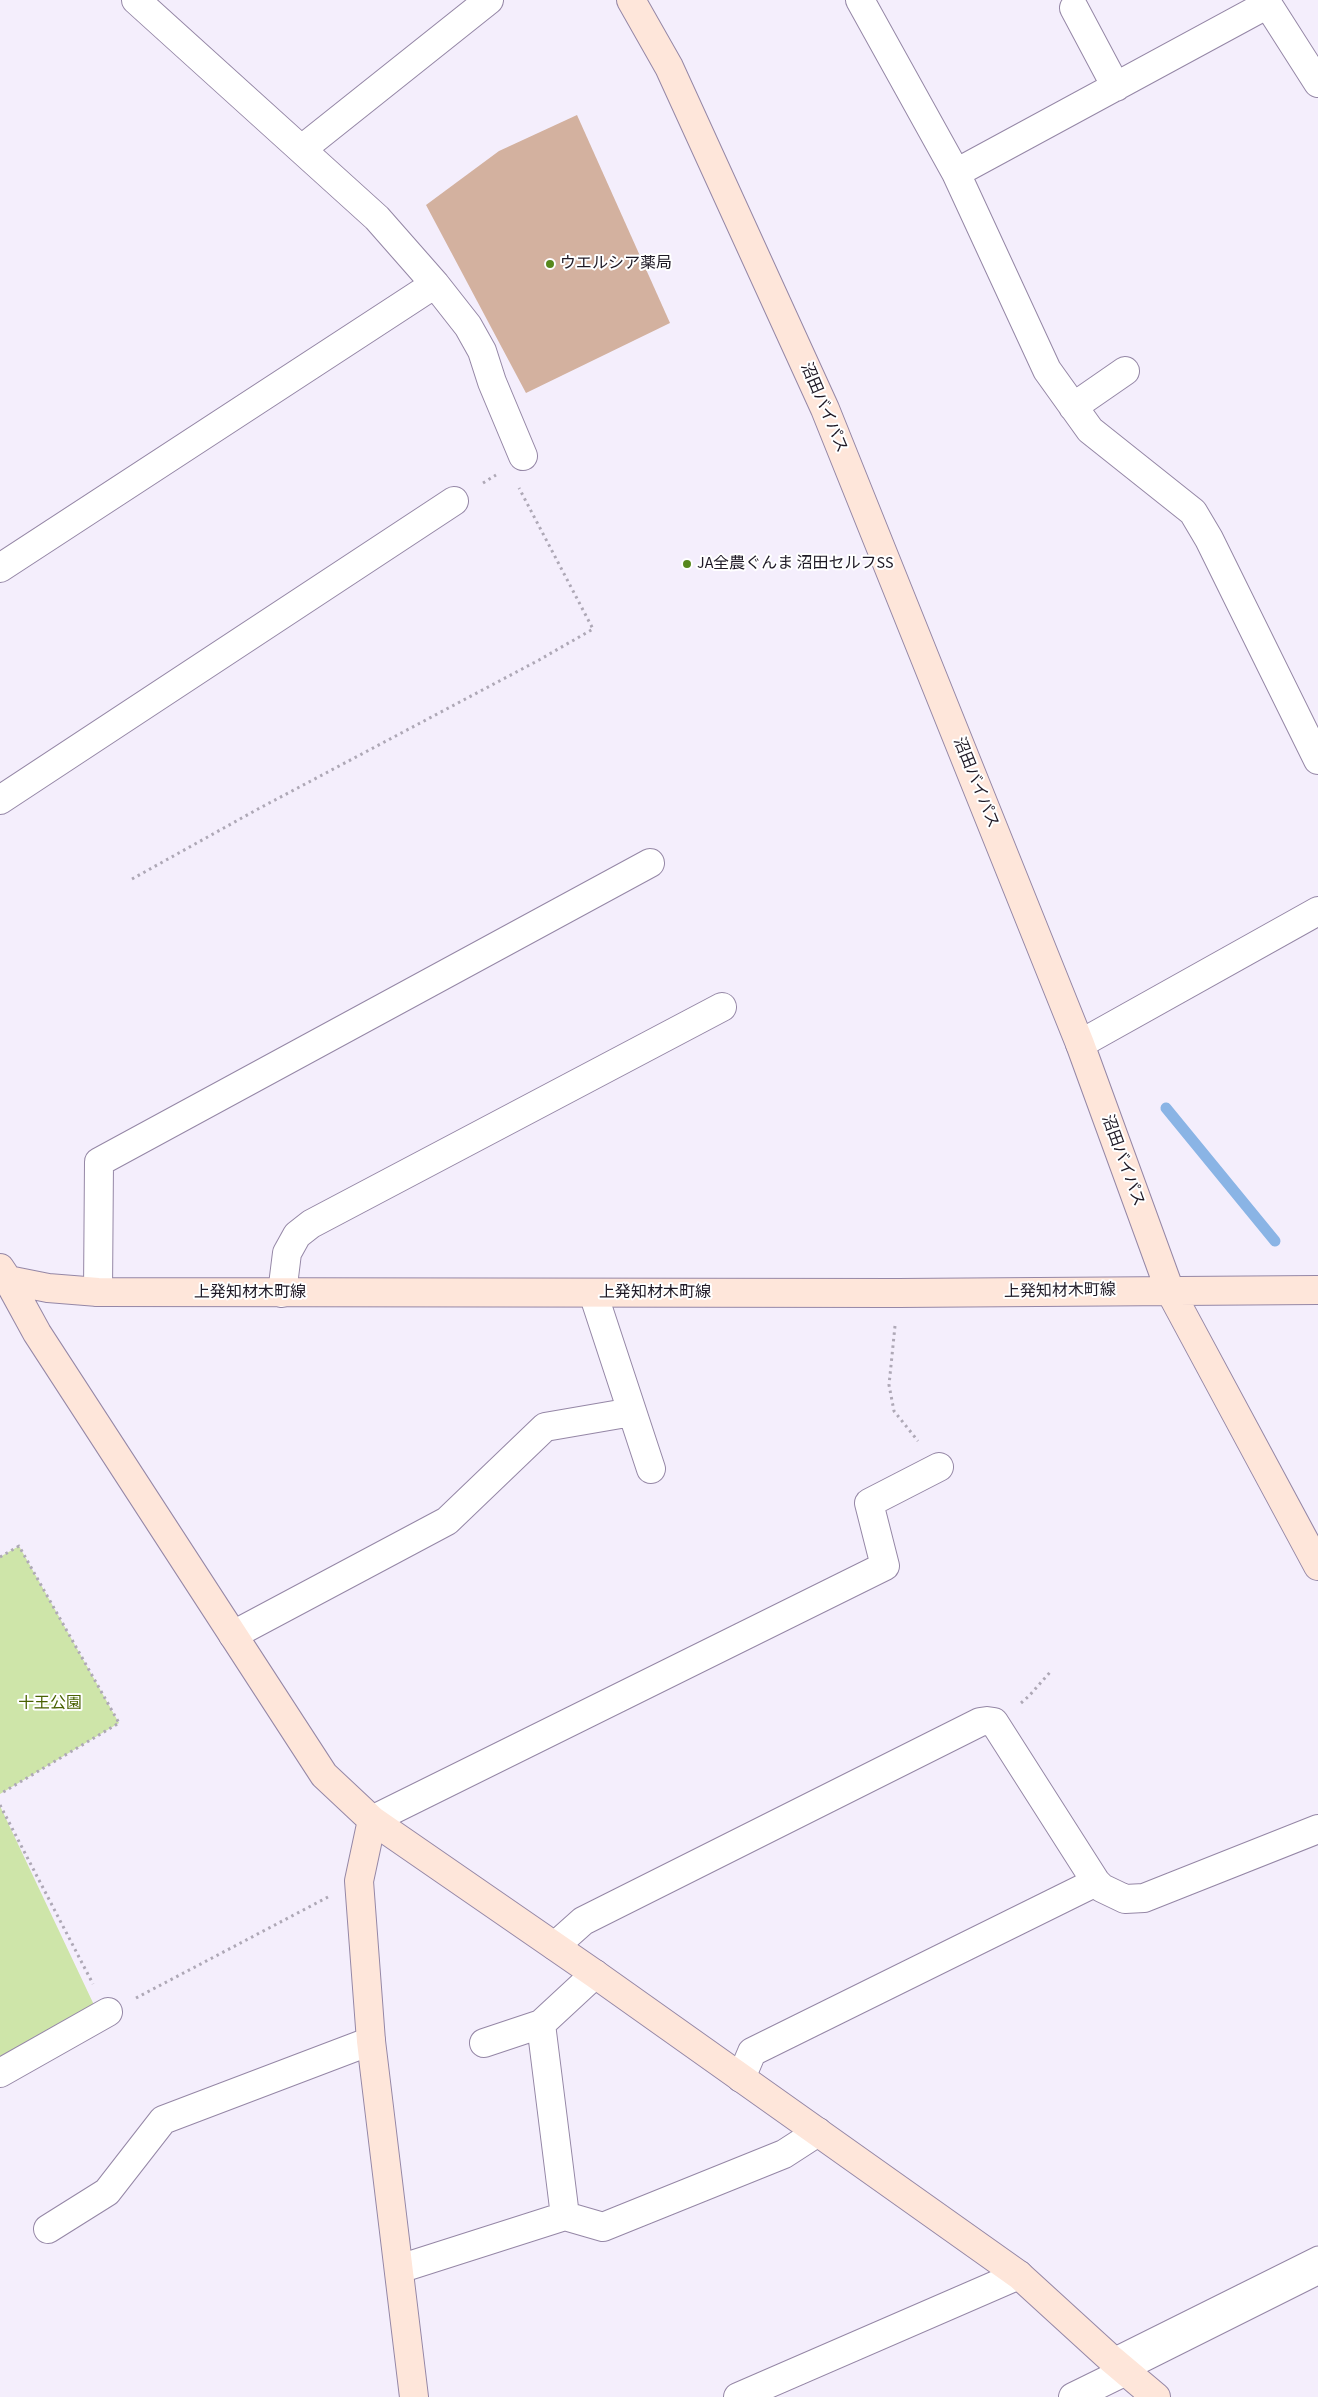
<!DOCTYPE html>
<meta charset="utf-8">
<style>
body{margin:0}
canvas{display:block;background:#f4eefc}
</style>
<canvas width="1318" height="2397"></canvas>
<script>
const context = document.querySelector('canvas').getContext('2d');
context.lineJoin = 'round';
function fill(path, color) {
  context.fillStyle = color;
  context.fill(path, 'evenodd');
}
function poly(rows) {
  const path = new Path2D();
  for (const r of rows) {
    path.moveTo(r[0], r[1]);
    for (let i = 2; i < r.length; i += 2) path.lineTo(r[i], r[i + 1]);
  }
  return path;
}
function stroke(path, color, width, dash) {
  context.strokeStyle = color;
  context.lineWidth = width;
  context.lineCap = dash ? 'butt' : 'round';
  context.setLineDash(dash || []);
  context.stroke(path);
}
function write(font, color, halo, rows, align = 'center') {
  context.font = font + ' "Source Sans 3","Noto Sans JP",sans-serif';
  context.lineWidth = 4;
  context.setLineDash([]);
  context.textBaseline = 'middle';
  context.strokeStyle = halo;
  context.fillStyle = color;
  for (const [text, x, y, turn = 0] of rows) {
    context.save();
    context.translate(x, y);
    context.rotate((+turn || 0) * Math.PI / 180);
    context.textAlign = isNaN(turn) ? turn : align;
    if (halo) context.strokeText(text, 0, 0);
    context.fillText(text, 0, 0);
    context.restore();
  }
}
fill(poly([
 [19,1546,119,1723,0,1794,0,1557],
 [0,1806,95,2007,0,2061]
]), '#cee5a9');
stroke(poly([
 [1166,1108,1275,1241]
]), '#8ab4e5', 11);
fill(poly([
 [577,115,670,323,526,393,426,205,499,151]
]), '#d3b19f');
const lane = poly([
 [1111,2359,1318,2256],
 [1126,2371,1318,2275]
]);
const street = poly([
 [860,0,956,173,1047,370,1090,430,1193,512,1209,539,1318,760],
 [1265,0,1318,83],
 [1074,8,1116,87],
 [302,149,489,0],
 [956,173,1268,4],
 [435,284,468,326,482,351,492,382,523,456],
 [1073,407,1125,371],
 [0,568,435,284,377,218,136,0],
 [0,800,454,501],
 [1080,1044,1318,911],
 [98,1292,99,1162,650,863],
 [282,1293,287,1253,297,1235,311,1224,722,1007],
 [593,1293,651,1469],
 [233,1635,447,1521,545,1427,632,1412],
 [372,1820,885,1566,869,1503,939,1467],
 [555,1946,583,1921,980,1722,987,1721,994,1722,1096,1882,1102,1888,1125,1899,1144,1898,1318,1829],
 [484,2043,541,2024,595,1974],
 [0,2073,108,2012],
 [741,2078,752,2052,1096,1882],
 [565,2216,603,2227,784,2154,818,2132],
 [48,2229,107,2192,163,2120,371,2041],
 [399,2269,565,2216,541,2024],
 [738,2397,1019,2275],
 [1073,2397,1126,2371]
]);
const secondary = poly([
 [631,0,669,67,825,409,1080,1044,1170,1291,1318,1566],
 [0,1268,8,1280,48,1288,98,1292,898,1293,1318,1290],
 [8,1280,37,1333,324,1775,372,1820,359,1881,371,2041,414,2397],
 [372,1820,595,1974,1019,2275,1111,2359,1156,2397]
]);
stroke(lane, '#9587a6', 21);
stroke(street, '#9587a6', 30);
stroke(secondary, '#9587a6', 30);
stroke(poly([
 [483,483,496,475],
 [132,879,258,809,539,660,593,629,519,488],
 [895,1326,889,1385,894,1411,918,1441],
 [0,1557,19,1546,119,1723,0,1794],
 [1021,1703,1029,1696,1052,1670],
 [0,1805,93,1984],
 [136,1998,328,1897]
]), '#aea8b6', 3, [2.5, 4]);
stroke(lane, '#fff', 19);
stroke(street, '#fff', 28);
stroke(secondary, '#fee6da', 28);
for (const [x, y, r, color] of [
 [550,264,5,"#57881d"],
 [687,564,5,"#57881d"]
]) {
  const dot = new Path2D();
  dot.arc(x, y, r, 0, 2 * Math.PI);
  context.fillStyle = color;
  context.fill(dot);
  stroke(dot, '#fff', 2);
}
write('16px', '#1e1925', '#fff', [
 ["ウエルシア薬局",560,264],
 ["JA全農ぐんま 沼田セルフSS",697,564]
], 'left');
write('16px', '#1e1925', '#fff', [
 ["沼田バイパス",823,408,67],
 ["沼田バイパス",975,783,68],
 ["沼田バイパス",1122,1161,70],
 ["上発知材木町線",1060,1292,-1],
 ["上発知材木町線",250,1293],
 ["上発知材木町線",655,1293]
]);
write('16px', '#496202', '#fff', [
 ["十王公園",50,1704]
]);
</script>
